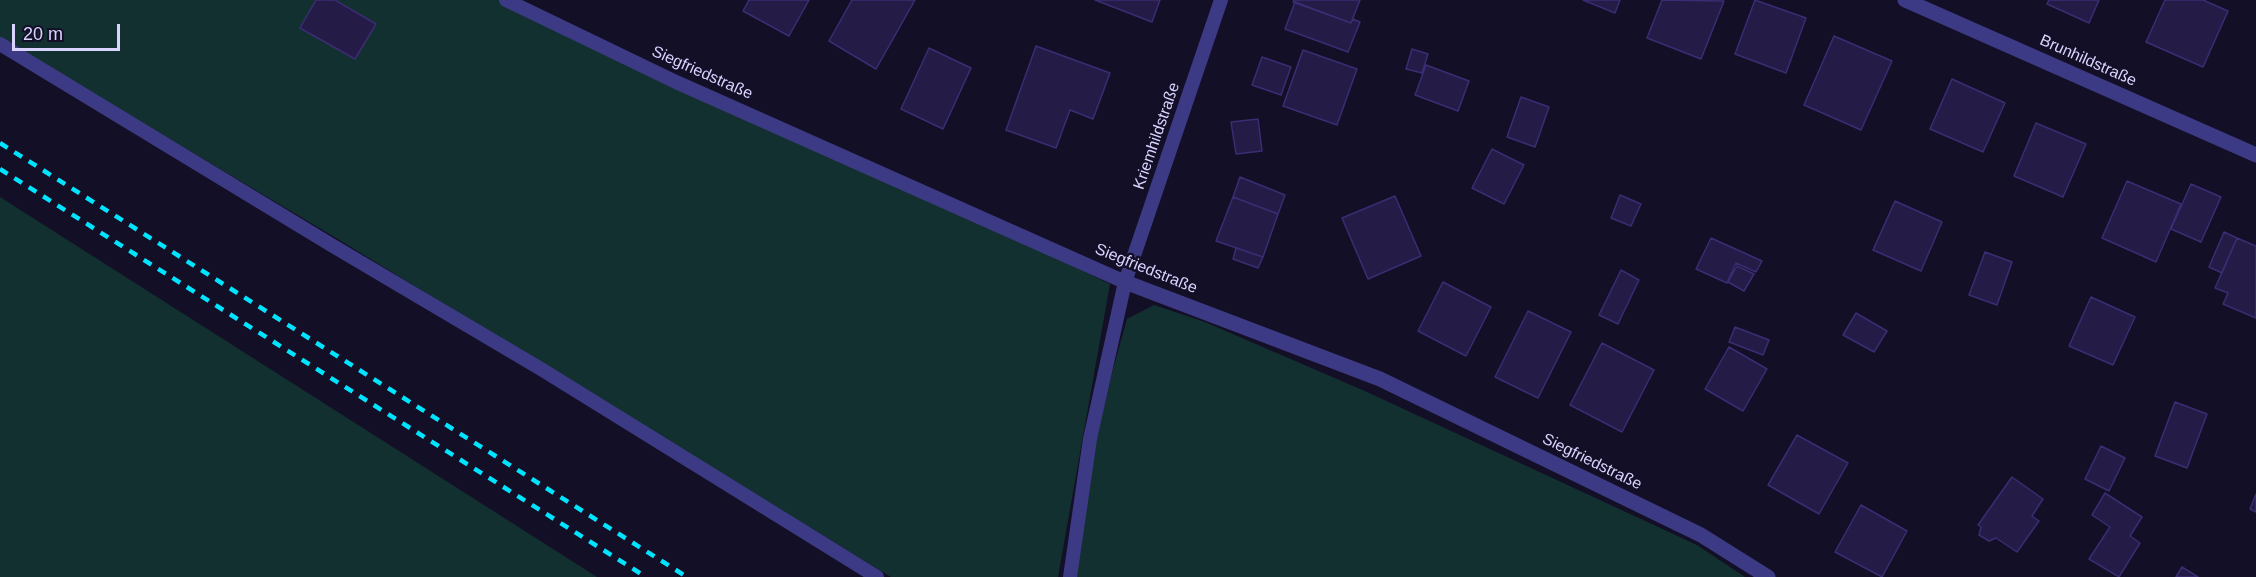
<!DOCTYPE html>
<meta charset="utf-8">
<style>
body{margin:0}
#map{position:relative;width:2256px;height:577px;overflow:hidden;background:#130f26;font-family:Arial,sans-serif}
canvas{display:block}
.scale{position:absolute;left:12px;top:24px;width:108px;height:27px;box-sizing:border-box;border:3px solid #d9d4ff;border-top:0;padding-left:8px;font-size:18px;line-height:21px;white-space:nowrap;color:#d9d4ff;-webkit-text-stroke:4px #130f26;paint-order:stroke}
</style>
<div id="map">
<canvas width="2256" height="577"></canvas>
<div class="scale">20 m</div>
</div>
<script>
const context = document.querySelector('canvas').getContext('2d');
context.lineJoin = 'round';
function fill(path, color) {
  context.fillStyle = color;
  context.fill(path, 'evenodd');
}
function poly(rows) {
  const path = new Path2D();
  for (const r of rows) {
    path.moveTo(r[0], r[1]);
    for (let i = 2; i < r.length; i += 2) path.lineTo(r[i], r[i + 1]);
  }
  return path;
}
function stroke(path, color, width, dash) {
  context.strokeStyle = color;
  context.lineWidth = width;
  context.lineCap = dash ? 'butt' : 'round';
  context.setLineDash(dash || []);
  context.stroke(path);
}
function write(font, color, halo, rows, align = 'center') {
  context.font = font + ' Arial,sans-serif';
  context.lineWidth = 5;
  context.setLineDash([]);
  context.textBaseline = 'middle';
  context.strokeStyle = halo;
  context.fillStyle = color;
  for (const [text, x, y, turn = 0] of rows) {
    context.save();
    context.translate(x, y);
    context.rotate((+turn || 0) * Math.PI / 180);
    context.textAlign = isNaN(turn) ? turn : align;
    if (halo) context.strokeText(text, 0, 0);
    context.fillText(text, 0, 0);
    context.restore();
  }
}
fill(poly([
 [0,0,506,0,876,172,1110,284,1058,577,891,577,336,238,0,38],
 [0,197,597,577,0,577],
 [1154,305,1205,322,1367,392,1697,545,1745,577,1076,577,1095,447,1112,373,1127,319]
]), '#12302f');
const building = poly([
 [316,0,335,0,376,24,355,59,300,28,316,0],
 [749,0,809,0,789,36,743,11,749,0],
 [852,0,915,0,876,69,829,41,852,0],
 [1095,0,1160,0,1152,22,1095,0],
 [1294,0,1360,0,1351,23,1293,2,1294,0],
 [1583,0,1620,0,1615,13,1583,0],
 [1662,0,1724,1,1701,59,1647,38,1662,0],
 [1755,0,1806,18,1786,73,1735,54,1755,0],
 [2049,0,2099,0,2089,23,2047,4,2049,0],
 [2165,0,2203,0,2228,11,2203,67,2146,42,2165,0],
 [1295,2,1351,23,1353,19,1360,22,1348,52,1285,29,1295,2],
 [1834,36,1892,61,1861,130,1804,105,1834,36],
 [1036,46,1110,73,1093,119,1070,110,1056,148,1006,130,1036,46],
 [929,48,971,68,943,129,901,109,929,48],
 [1412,49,1428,54,1422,73,1406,69,1412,49],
 [1303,50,1357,69,1337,125,1283,106,1303,50],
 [1262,57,1291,67,1281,95,1252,85,1262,57],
 [1426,65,1469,81,1458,111,1415,95,1426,65],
 [1952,79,2005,103,1983,152,1930,129,1952,79],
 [1521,97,1549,107,1535,147,1507,137,1521,97],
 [1258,119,1262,151,1236,154,1231,122,1258,119],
 [2036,123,2086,144,2063,197,2014,176,2036,123],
 [1492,149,1524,165,1504,204,1472,188,1492,149],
 [1240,177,1285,195,1278,214,1233,197,1240,177],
 [2127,181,2181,204,2156,262,2102,238,2127,181],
 [2191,184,2221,197,2201,242,2171,229,2191,184],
 [1620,195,1641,204,1631,226,1611,218,1620,195],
 [1395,196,1421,256,1368,279,1342,218,1395,196],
 [1233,197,1278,214,1263,257,1216,241,1233,197],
 [1895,201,1942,222,1921,271,1873,250,1895,201],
 [2224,232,2237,238,2222,273,2209,267,2224,232],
 [1711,238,1762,261,1756,272,1736,263,1727,283,1696,269,1711,238],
 [2237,238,2256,246,2256,318,2223,304,2228,293,2215,288,2237,238],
 [1236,248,1263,257,1258,268,1233,259,1236,248],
 [1985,252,2012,262,1997,305,1969,295,1985,252],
 [1737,266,1754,274,1744,291,1728,282,1737,266],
 [1621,270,1639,280,1618,324,1599,315,1621,270],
 [1443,282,1491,307,1466,356,1418,331,1443,282],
 [2091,297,2135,317,2113,365,2069,346,2091,297],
 [1528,311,1571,332,1538,398,1495,377,1528,311],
 [1856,313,1887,331,1874,352,1843,335,1856,313],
 [1735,327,1769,340,1763,355,1729,342,1735,327],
 [1602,343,1654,370,1622,432,1570,405,1602,343],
 [1729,347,1767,369,1743,411,1705,389,1729,347],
 [2175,402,2207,414,2187,468,2155,456,2175,402],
 [1797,435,1848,463,1819,514,1768,485,1797,435],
 [2101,446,2125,458,2109,491,2085,479,2101,446],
 [2012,477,2043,499,2032,516,2039,521,2017,552,1996,538,1989,541,1979,535,1981,527,1978,525,2012,477],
 [2105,493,2142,517,2130,536,2140,543,2119,577,2089,559,2110,527,2092,515,2105,493],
 [2256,494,2256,512,2250,509,2256,494],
 [1861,505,1907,531,1882,577,1835,552,1861,505],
 [2182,567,2198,577,2176,577,2182,567]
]);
fill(building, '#241b47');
stroke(building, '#3b2d73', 1.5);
stroke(poly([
 [506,0,676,82,1125,282],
 [0,44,333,246,541,369,877,577],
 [1070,577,1090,439,1125,282,1221,0]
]), '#3d3a85', 14);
stroke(poly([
 [1905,0,2256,155],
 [1125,282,1380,379,1701,535,1768,577]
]), '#3d3a85', 15);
stroke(poly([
 [0,143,687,577],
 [0,169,646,577]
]), '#00e5ff', 4.5, [9, 8]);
write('16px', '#d9d4ff', '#130f26', [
 ["Brunhildstraße",2088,61,24],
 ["Siegfriedstraße",702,73,24],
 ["Kriemhildstraße",1157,136,-71],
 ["Siegfriedstraße",1146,269,22],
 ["Siegfriedstraße",1592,462,26]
]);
</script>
